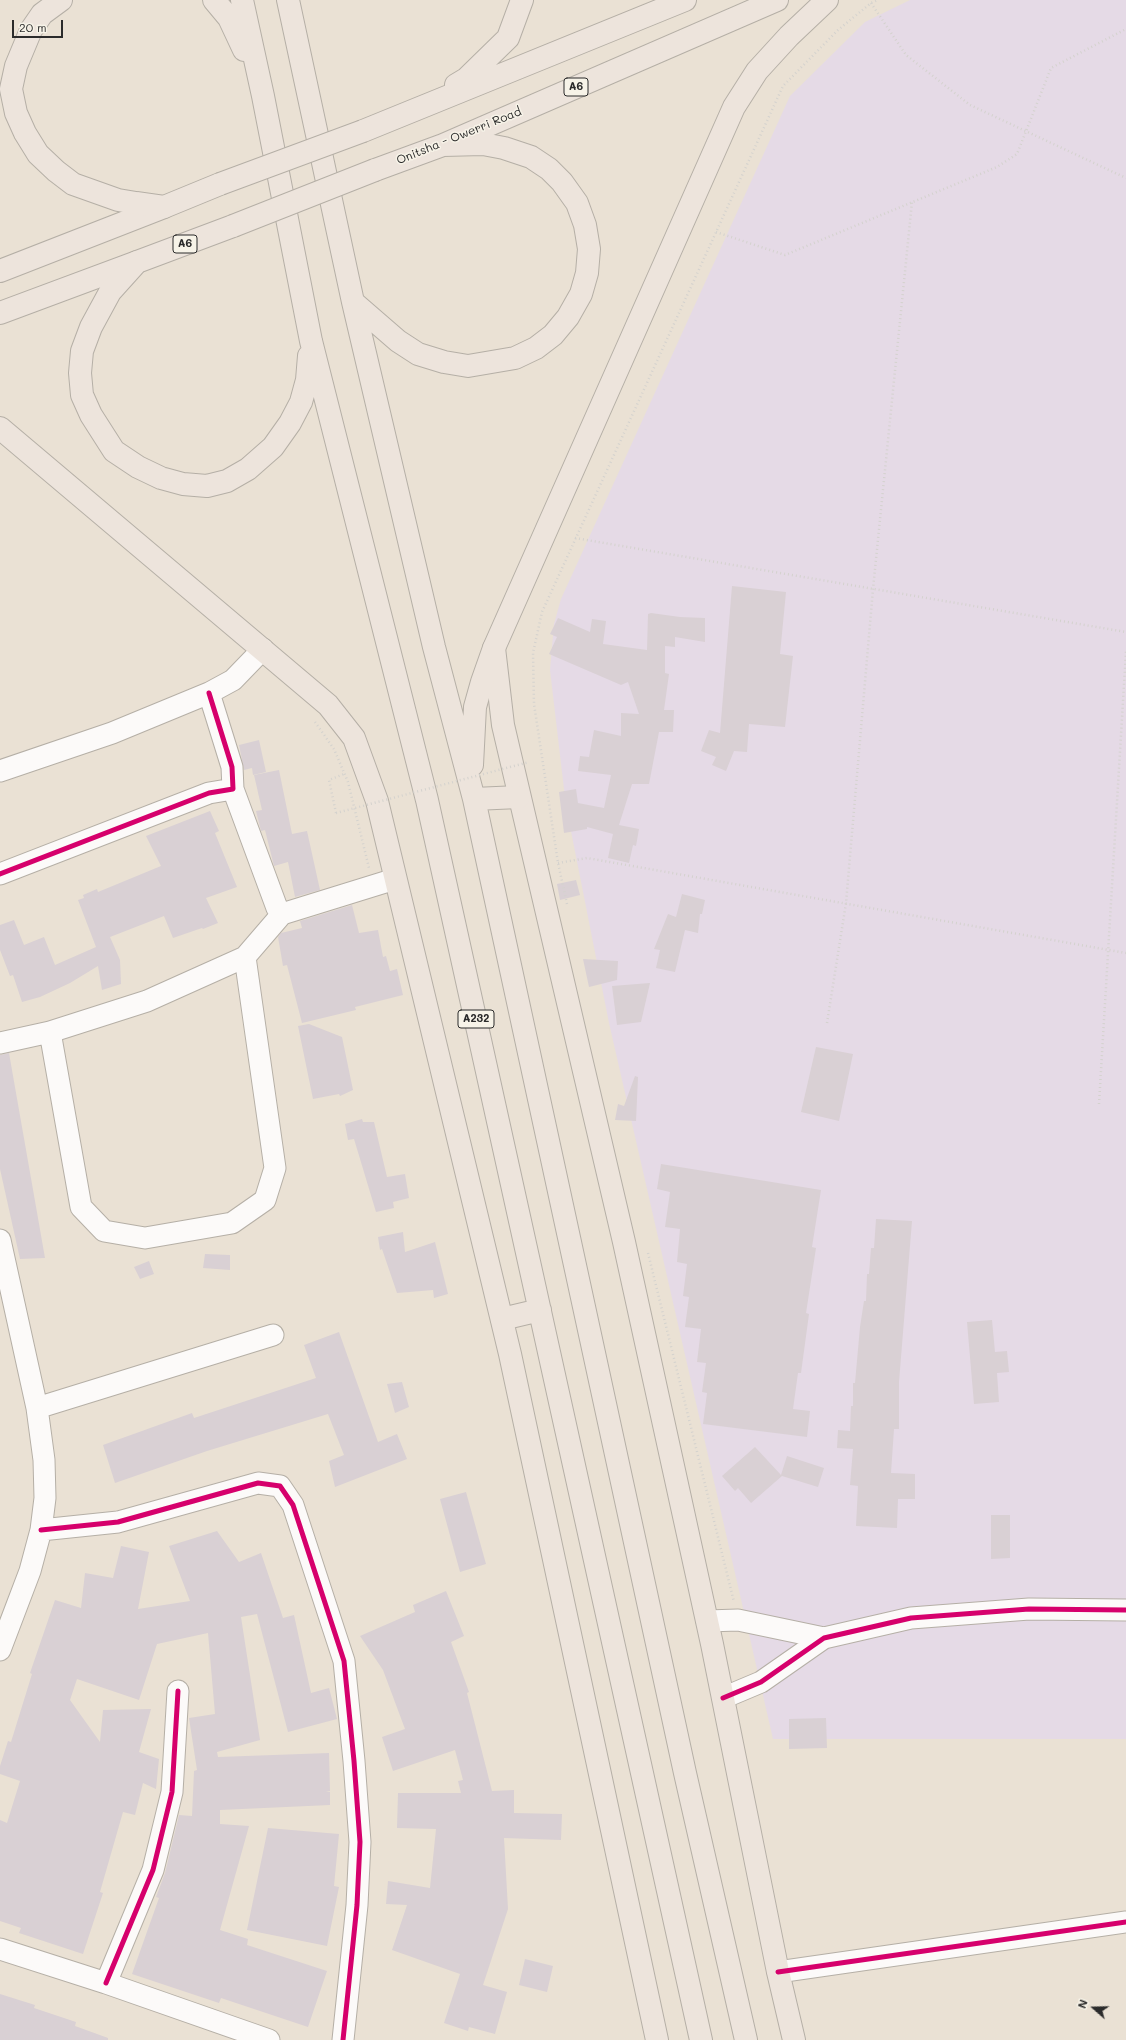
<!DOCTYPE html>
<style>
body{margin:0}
#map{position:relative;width:1126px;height:2040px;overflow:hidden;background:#eae1d4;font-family:Mali,sans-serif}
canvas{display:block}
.north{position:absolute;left:1074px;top:1988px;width:40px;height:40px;-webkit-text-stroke:3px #f7f3e8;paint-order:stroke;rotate:290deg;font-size:11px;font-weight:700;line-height:16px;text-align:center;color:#2b2b2b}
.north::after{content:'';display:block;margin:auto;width:14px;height:18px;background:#2b2b2b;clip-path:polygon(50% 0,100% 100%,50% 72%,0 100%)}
.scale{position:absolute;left:12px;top:20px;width:51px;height:18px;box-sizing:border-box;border:2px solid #2b2b2b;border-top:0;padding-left:5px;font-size:12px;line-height:14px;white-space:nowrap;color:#2b2b2b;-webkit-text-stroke:3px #f7f3e8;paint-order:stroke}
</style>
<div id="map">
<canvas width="1126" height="2040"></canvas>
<div class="north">N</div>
<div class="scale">20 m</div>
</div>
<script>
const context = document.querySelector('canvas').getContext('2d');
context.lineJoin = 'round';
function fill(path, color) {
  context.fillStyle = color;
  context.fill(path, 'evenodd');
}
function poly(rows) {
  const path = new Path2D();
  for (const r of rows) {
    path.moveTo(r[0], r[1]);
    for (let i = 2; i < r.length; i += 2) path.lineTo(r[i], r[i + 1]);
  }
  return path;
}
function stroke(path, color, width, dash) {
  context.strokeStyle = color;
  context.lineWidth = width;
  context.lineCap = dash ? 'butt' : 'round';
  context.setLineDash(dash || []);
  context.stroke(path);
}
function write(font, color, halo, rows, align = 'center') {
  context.font = font + ' Mali,sans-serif';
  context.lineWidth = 3;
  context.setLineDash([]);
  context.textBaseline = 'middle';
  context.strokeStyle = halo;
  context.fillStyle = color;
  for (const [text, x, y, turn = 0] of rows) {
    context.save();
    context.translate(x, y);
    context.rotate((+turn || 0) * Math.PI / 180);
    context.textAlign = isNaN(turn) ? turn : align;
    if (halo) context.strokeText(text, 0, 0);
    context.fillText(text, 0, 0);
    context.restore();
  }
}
fill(poly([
 [910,0,1126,0,1126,1739,773,1739,609,1023,566,806,550,670,554,624,561,599,790,96,865,22]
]), '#e5dae6');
fill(poly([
 [732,586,786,592,780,654,793,656,785,727,749,724,747,752,734,751,726,771,712,765,716,757,701,751,709,730,720,733],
 [651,613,680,617,705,618,705,642,675,637,675,647,665,646,665,673,669,674,664,710,674,710,673,732,659,732,649,784,632,784,619,825,639,829,636,846,633,845,629,863,608,858,613,834,587,827,587,829,564,833,559,792,576,789,578,803,604,808,611,775,578,771,580,756,589,757,594,730,621,736,621,713,639,714,628,682,621,685,549,654,557,637,550,634,558,618,590,632,592,619,606,621,603,644,647,650,648,614],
 [259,740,266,772,253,775,252,768,244,770,239,745],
 [279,770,292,834,307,831,320,890,295,897,288,862,274,866,265,830,261,831,256,811,262,810,254,775],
 [210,811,219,831,215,833,237,887,206,898,218,923,203,929,202,928,173,938,164,916,110,937,120,960,121,984,102,990,98,966,70,983,40,997,22,1002,13,975,10,976,0,950,0,925,14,920,24,945,44,937,55,965,96,947,78,900,84,898,83,895,97,889,98,892,161,866,146,836],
 [576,880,580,895,560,900,557,884],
 [682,894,705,900,702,914,700,914,698,933,685,930,675,972,656,968,660,950,654,949,668,914,676,917],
 [352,905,359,933,378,930,383,957,386,956,390,971,397,969,403,995,355,1007,356,1010,302,1023,287,965,283,966,278,937,281,933,302,928,300,921],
 [583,959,618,961,617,980,589,987],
 [650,983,641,1022,617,1025,612,986],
 [309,1024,342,1037,353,1090,340,1096,339,1094,313,1099,298,1026],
 [816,1047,853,1054,839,1121,801,1112],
 [9,1053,45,1258,20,1259,0,1169,0,1055],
 [635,1076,638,1077,636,1121,615,1120,618,1104,624,1106],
 [362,1119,363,1122,374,1122,387,1177,405,1174,409,1198,393,1202,394,1208,376,1212,354,1139,348,1140,345,1124],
 [661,1164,821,1190,812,1247,816,1248,806,1313,809,1314,801,1373,798,1373,793,1409,810,1411,807,1437,703,1424,707,1393,702,1392,706,1363,697,1362,701,1329,685,1327,689,1297,683,1296,687,1264,677,1262,680,1229,665,1227,670,1192,657,1189],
 [876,1219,912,1221,899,1382,899,1429,894,1429,891,1473,915,1474,915,1499,898,1499,897,1528,856,1526,858,1486,850,1485,853,1449,837,1448,838,1430,850,1431,851,1406,853,1406,853,1383,855,1383,860,1327,864,1301,866,1301,867,1274,869,1274,871,1248,874,1248],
 [403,1232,405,1252,435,1242,448,1294,434,1298,433,1290,397,1293,382,1249,380,1250,378,1237],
 [205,1254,230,1255,230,1270,203,1268],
 [149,1261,154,1274,140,1279,134,1267],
 [992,1320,995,1352,1007,1351,1009,1372,997,1373,999,1402,974,1404,967,1322],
 [339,1332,378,1442,397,1434,407,1459,335,1487,329,1461,344,1455,328,1414,207,1451,115,1483,103,1445,192,1413,194,1418,316,1378,304,1345],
 [402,1382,409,1407,395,1413,387,1384],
 [755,1447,781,1475,787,1456,824,1468,818,1487,782,1476,751,1503,738,1488,735,1491,722,1476],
 [466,1492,486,1564,460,1572,440,1499],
 [991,1515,1010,1515,1010,1558,991,1559],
 [217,1531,239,1562,261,1553,283,1618,294,1615,311,1693,329,1688,337,1719,288,1732,257,1614,241,1617,260,1740,217,1752,218,1757,329,1753,330,1791,326,1792,330,1792,330,1805,220,1810,220,1824,249,1826,220,1930,248,1939,247,1945,327,1971,308,2027,221,1998,219,2003,132,1974,159,1898,156,1897,165,1873,179,1815,192,1816,194,1771,197,1770,189,1718,215,1714,208,1633,157,1644,139,1700,77,1679,70,1700,100,1742,103,1710,151,1709,139,1752,159,1759,156,1789,143,1783,135,1815,123,1812,100,1892,103,1893,83,1954,19,1933,21,1928,0,1921,0,1820,7,1823,20,1781,0,1774,0,1766,8,1741,11,1742,32,1674,30,1673,55,1600,81,1608,85,1573,113,1578,121,1546,149,1552,138,1609,190,1601,169,1546],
 [446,1591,464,1636,451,1642,469,1692,467,1693,492,1791,514,1790,514,1813,562,1814,561,1840,504,1838,508,1909,483,1985,507,1992,495,2034,469,2027,468,2031,444,2023,460,1974,392,1950,407,1905,386,1904,388,1881,430,1888,436,1829,397,1828,398,1793,461,1793,458,1781,463,1780,455,1750,393,1771,382,1737,405,1729,383,1670,360,1636,415,1612,413,1605],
 [826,1718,827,1748,789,1749,789,1719],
 [268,1828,339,1834,334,1886,339,1887,327,1946,247,1930],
 [525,1959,553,1966,547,1992,519,1985],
 [0,1994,35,2005,34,2008,76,2022,75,2026,108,2038,108,2040,0,2040]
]), '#d9d0d4');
const minor = poly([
 [0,771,112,733,209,693,233,680,263,649],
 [233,789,277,908,282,914,395,879],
 [0,874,209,793,233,789,232,767,209,693],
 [50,1032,81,1207,104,1231,145,1238,232,1223,265,1200,275,1168,245,957],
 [0,1043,50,1032,147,1001,245,957,282,914],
 [0,1240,37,1408,44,1460,45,1498,41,1530,30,1571,0,1650],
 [37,1408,273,1335],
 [41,1530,118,1522,258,1483,280,1486,293,1505,344,1661,354,1761,360,1842,357,1905,343,2040],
 [707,1621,738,1620,824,1638],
 [723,1698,761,1682,824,1638,911,1618,1029,1609,1126,1610],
 [0,1949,106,1983,269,2040],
 [778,1972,1126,1922],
 [106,1983,153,1870,172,1792,178,1691]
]);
const major = poly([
 [0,271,164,207],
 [0,313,137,262],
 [0,428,328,705,354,738,377,801,510,1354,657,2040],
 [494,648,503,725,624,1242,712,1644,778,1972,794,2040]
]);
const highway = poly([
 [61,0,42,14,31,30,16,66,11,89,16,113,25,133,38,154,56,171,73,184,118,200,136,203,164,207,220,184],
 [214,0,229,18,244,50],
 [242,0,263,96,311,341,427,800,701,2040],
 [288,0,353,302,434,647,474,799,685,1773,746,2040],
 [456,85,466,79,508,38,522,0],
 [363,131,685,0],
 [375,170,443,145,777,0],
 [233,226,137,262,110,292,91,327,82,351,80,373,82,395,91,415,114,451,138,467,161,478,183,484,207,486,227,481,248,469,273,447,290,423,301,402,307,380,309,356],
 [353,302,398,341,418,354,444,362,468,366,515,358,536,348,553,335,568,317,581,294,587,273,589,249,585,225,577,203,562,182,549,169,531,157,504,148,483,144,443,145],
 [472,765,475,707,482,682,494,648,734,107,757,71,789,36,827,0],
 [474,799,519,797],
 [502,1319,540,1310]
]);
stroke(minor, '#b5afa6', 23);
stroke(major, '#b5afa6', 24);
stroke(highway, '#b5afa6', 24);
stroke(poly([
 [871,3,906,55,970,105,1126,178],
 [716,232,785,255,997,167,1017,154,1051,68,1126,29],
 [575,538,1126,632],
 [315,722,334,749,348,782,369,868],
 [336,813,329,780,344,774],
 [558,863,587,858,1126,953],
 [567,904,558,863,534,704,533,653,542,612,783,86,838,30,871,3,878,0],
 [827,1023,846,903,873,589,912,202],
 [1099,1104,1126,651],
 [648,1253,734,1602]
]), '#d4d2ce', 2.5, [1, 3]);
stroke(minor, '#fcfaf9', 21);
stroke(major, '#ede4dc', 22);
stroke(highway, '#ede4dc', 22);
const highwayBridge = poly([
 [220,184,363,131],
 [233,226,375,170]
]);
stroke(highwayBridge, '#b5afa6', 24, []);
stroke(poly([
 [336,813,529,762]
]), '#d4d2ce', 2.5, [1, 3]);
stroke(highwayBridge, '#ede4dc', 22);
stroke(poly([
 [0,874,209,793,233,789,232,767,209,693],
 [41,1530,118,1522,258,1483,280,1486,293,1505,344,1661,354,1761,360,1842,357,1905,343,2040],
 [723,1698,761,1682,824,1638,911,1618,1029,1609,1126,1610],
 [778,1972,1126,1922],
 [106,1983,153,1870,172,1792,178,1691]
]), '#d6006c', 5);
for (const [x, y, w] of [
 [576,87,24],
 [185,244,24],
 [476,1019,36]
]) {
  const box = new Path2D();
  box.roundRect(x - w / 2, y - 9, w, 18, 3);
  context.fillStyle = '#f7f3e8';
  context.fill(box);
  stroke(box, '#2b2b2b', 1);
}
write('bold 11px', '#2b2b2b', null, [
 ["A6",576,87],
 ["A6",185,244],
 ["A232",476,1019]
]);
write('12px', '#2b2b2b', '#f7f3e8', [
 ["Onitsha - Owerri Road",459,136,-22]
]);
</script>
